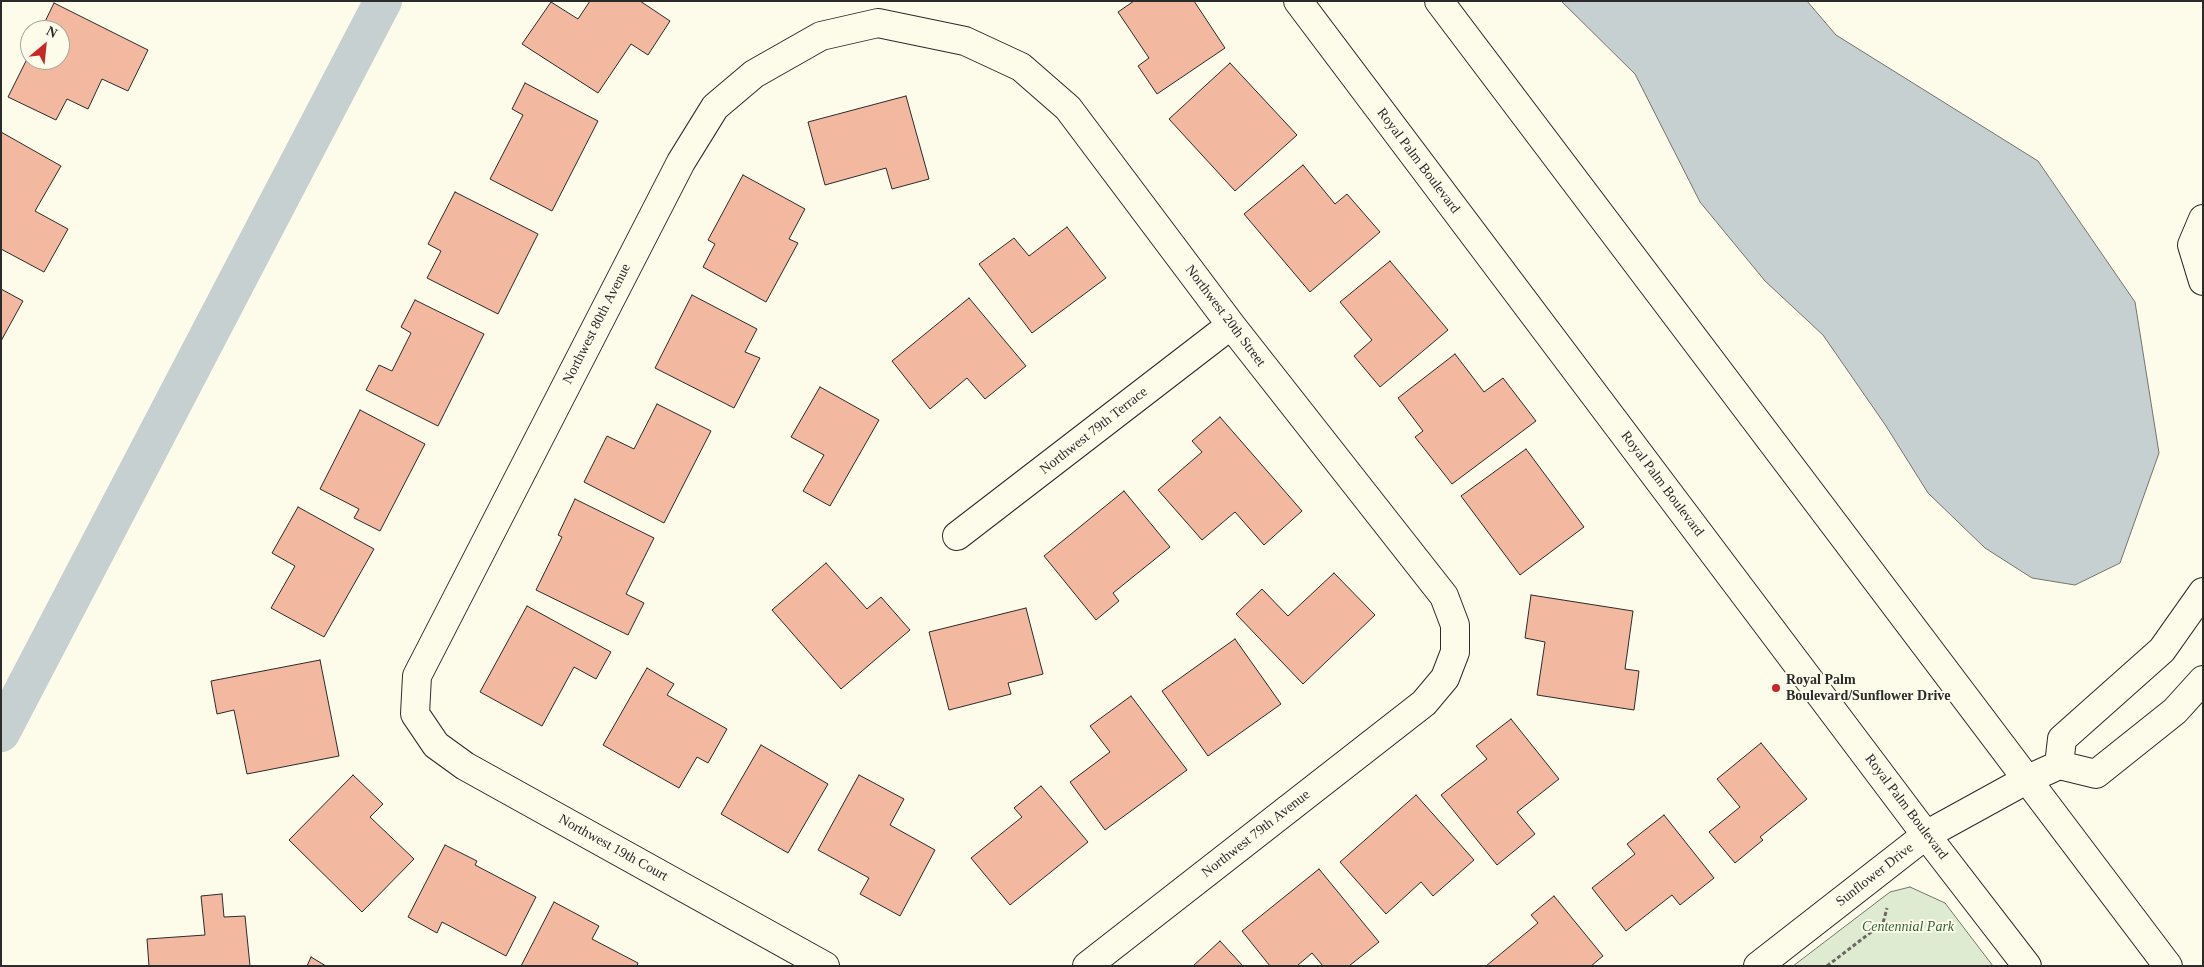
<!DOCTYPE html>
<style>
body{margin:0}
#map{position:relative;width:2204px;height:967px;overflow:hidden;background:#fdfbea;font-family:"Times New Roman",serif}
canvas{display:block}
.frame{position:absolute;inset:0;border:2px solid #2b2b2b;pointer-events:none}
.north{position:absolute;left:20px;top:20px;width:50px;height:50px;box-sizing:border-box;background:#fdfbea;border:1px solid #a9a89e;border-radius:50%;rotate:28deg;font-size:14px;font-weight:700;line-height:20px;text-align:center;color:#2b2b2b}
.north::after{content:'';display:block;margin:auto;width:18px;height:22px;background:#c62828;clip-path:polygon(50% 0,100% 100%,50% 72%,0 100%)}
</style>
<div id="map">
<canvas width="2204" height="967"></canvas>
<div class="frame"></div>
<div class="north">N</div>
</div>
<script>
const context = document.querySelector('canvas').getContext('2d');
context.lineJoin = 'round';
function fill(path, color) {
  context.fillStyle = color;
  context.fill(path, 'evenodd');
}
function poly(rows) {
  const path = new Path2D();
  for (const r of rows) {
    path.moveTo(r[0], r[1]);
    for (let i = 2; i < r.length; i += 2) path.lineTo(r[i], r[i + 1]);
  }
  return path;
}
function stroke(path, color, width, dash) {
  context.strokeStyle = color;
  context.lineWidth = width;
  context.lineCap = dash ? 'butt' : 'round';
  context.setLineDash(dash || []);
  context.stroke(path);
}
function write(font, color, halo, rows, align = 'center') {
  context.font = font + ' "Times New Roman",serif';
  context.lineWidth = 4;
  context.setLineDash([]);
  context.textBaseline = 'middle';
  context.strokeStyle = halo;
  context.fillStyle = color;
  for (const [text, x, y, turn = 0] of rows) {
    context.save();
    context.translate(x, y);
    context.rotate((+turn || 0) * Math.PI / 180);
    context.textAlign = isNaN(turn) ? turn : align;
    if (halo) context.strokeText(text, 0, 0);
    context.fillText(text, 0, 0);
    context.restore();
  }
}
const green = poly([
 [1910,887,1945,903,1993,966,1793,966,1890,892,1910,887]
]);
fill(green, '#deebd1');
stroke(green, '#74746e', 1);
const water = poly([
 [1561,1,1807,1,1836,35,2038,161,2135,302,2159,453,2120,563,2075,585,2032,578,1985,548,1928,493,1886,426,1823,335,1765,281,1700,202,1635,74,1561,1]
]);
fill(water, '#c7d0d0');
stroke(water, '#74746e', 1);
stroke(poly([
 [1,733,383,1]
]), '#c7d0d0', 38);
const building = poly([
 [590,1,640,1,670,21,648,55,631,44,598,93,522,44,551,2,578,19,590,1],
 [1134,1,1194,1,1225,48,1157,94,1138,66,1149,58,1118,12,1134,1],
 [54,3,148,50,128,91,102,79,88,109,67,99,56,120,8,97,30,53,30,60,60,60,60,30,41,30,54,3],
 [1230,63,1297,135,1235,191,1169,119,1230,63],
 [525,83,598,121,552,211,490,179,523,115,512,109,525,83],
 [906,96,929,179,892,189,886,168,825,185,808,122,906,96],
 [1,132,61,166,35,211,68,229,44,272,1,249,1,132],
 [1303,165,1335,204,1347,194,1380,232,1310,292,1244,214,1303,165],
 [743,175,805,209,789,239,798,243,766,302,703,267,715,244,708,240,743,175],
 [455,192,538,234,498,314,427,278,441,251,428,244,455,192],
 [1067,227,1106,278,1032,333,979,264,1014,238,1029,256,1067,227],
 [1390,261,1448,330,1380,387,1354,356,1372,340,1340,302,1390,261],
 [1,289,23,301,1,341,1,289],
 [692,295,757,329,745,352,760,358,734,408,655,368,692,295],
 [969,298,1026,366,985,399,967,378,930,409,892,361,969,298],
 [415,300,484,334,438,426,366,390,379,365,392,371,411,333,401,327,415,300],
 [1455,354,1484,392,1503,378,1536,421,1452,484,1415,437,1423,431,1398,398,1455,354],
 [820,387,879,420,830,506,803,491,824,455,791,437,820,387],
 [657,404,711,431,664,523,584,482,607,436,634,449,657,404],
 [360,410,425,444,380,531,354,518,359,509,320,489,360,410],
 [1220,417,1302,511,1264,545,1235,512,1202,540,1158,490,1202,452,1192,441,1220,417],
 [1526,449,1584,527,1520,575,1461,496,1526,449],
 [1124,491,1170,547,1113,593,1119,601,1096,620,1044,556,1124,491],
 [575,499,654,538,626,594,644,603,628,635,536,590,562,537,558,535,575,499],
 [298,507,374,549,324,637,271,608,295,566,272,553,298,507],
 [826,563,867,609,881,597,910,630,841,689,772,610,826,563],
 [1334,573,1375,615,1303,684,1236,614,1262,589,1288,616,1334,573],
 [1531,595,1633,611,1625,669,1639,671,1634,710,1537,695,1545,642,1525,638,1531,595],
 [527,606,611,652,596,679,574,667,542,726,480,692,527,606],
 [1026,608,1043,674,1008,683,1011,694,949,710,929,632,1026,608],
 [1235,639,1281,704,1208,756,1162,691,1235,639],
 [320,660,339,756,247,774,234,710,217,714,211,681,320,660],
 [647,668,674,684,667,695,727,729,708,763,697,757,679,788,603,745,647,668],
 [1131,696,1187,770,1105,830,1070,782,1110,752,1090,726,1131,696],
 [1511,719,1559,779,1517,812,1535,834,1497,865,1441,795,1487,759,1476,746,1511,719],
 [1761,743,1807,799,1760,837,1763,840,1735,863,1709,832,1740,807,1717,779,1761,743],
 [761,745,828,784,788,853,721,814,761,745],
 [353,775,383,804,370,817,414,859,362,912,289,840,353,775],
 [859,775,904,799,890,825,935,850,900,916,860,894,869,878,818,850,859,775],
 [1041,786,1088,842,1010,905,971,858,1022,817,1014,808,1041,786],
 [1416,795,1474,860,1433,896,1421,882,1386,914,1340,862,1416,795],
 [1664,815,1714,878,1680,905,1672,895,1626,931,1592,888,1635,854,1627,844,1664,815],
 [445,845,477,861,475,865,536,897,506,956,442,922,437,933,408,917,445,845],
 [1319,869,1379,942,1349,966,1323,966,1312,953,1297,966,1270,966,1242,931,1319,869],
 [222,894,224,917,245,916,250,966,149,966,147,939,205,935,201,896,222,894],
 [1554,896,1603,956,1591,966,1486,966,1538,923,1531,915,1554,896],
 [554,902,599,926,592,939,638,963,637,966,521,966,554,902],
 [1220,941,1243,966,1193,966,1220,941],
 [311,957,326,966,307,966,311,957]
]);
fill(building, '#f2b8a0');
stroke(building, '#2b2b2b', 1);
const minor = poly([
 [2203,219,2192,245,2203,281],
 [957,536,1231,325],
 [2059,765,2062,739,2162,650,2203,592],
 [825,966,465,766,436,745,415,714,417,676,681,162,715,107,754,74,821,36,878,23,965,41,1021,67,1068,108,1231,325,1444,596,1455,625,1455,652,1445,678,1424,703,1087,966],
 [1758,966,1926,835,2026,780,2059,765,2096,774,2175,711,2203,680]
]);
const major = poly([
 [1298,1,1926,835,2027,966],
 [1439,1,2168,966]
]);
stroke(minor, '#2b2b2b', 30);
stroke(major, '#2b2b2b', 30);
stroke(poly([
 [1827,966,1883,923,1887,908]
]), '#6a6964', 3, [4, 2.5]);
stroke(minor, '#fdfbea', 28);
stroke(major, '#fdfbea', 28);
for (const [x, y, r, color] of [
 [1776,688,5,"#c62828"]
]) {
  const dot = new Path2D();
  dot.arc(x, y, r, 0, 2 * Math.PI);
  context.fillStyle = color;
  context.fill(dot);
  stroke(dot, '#fdfbea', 2);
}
write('14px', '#2b2b2b', '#fdfbea', [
 ["Royal Palm Boulevard",1418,161,53],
 ["Northwest 20th Street",1225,316,53],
 ["Northwest 80th Avenue",597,324,-63],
 ["Northwest 79th Terrace",1094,431,-38],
 ["Royal Palm Boulevard",1662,484,53],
 ["Royal Palm Boulevard",1906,807,53],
 ["Northwest 79th Avenue",1256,834,-38],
 ["Northwest 19th Court",613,848,29],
 ["Sunflower Drive",1875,875,-38]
]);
write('bold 14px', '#2b2b2b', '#fdfbea', [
 ["Royal Palm",1786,680],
 ["Boulevard/Sunflower Drive",1786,696]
], 'left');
write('italic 14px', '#34623c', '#fdfbea', [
 ["Centennial Park",1908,927]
]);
</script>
